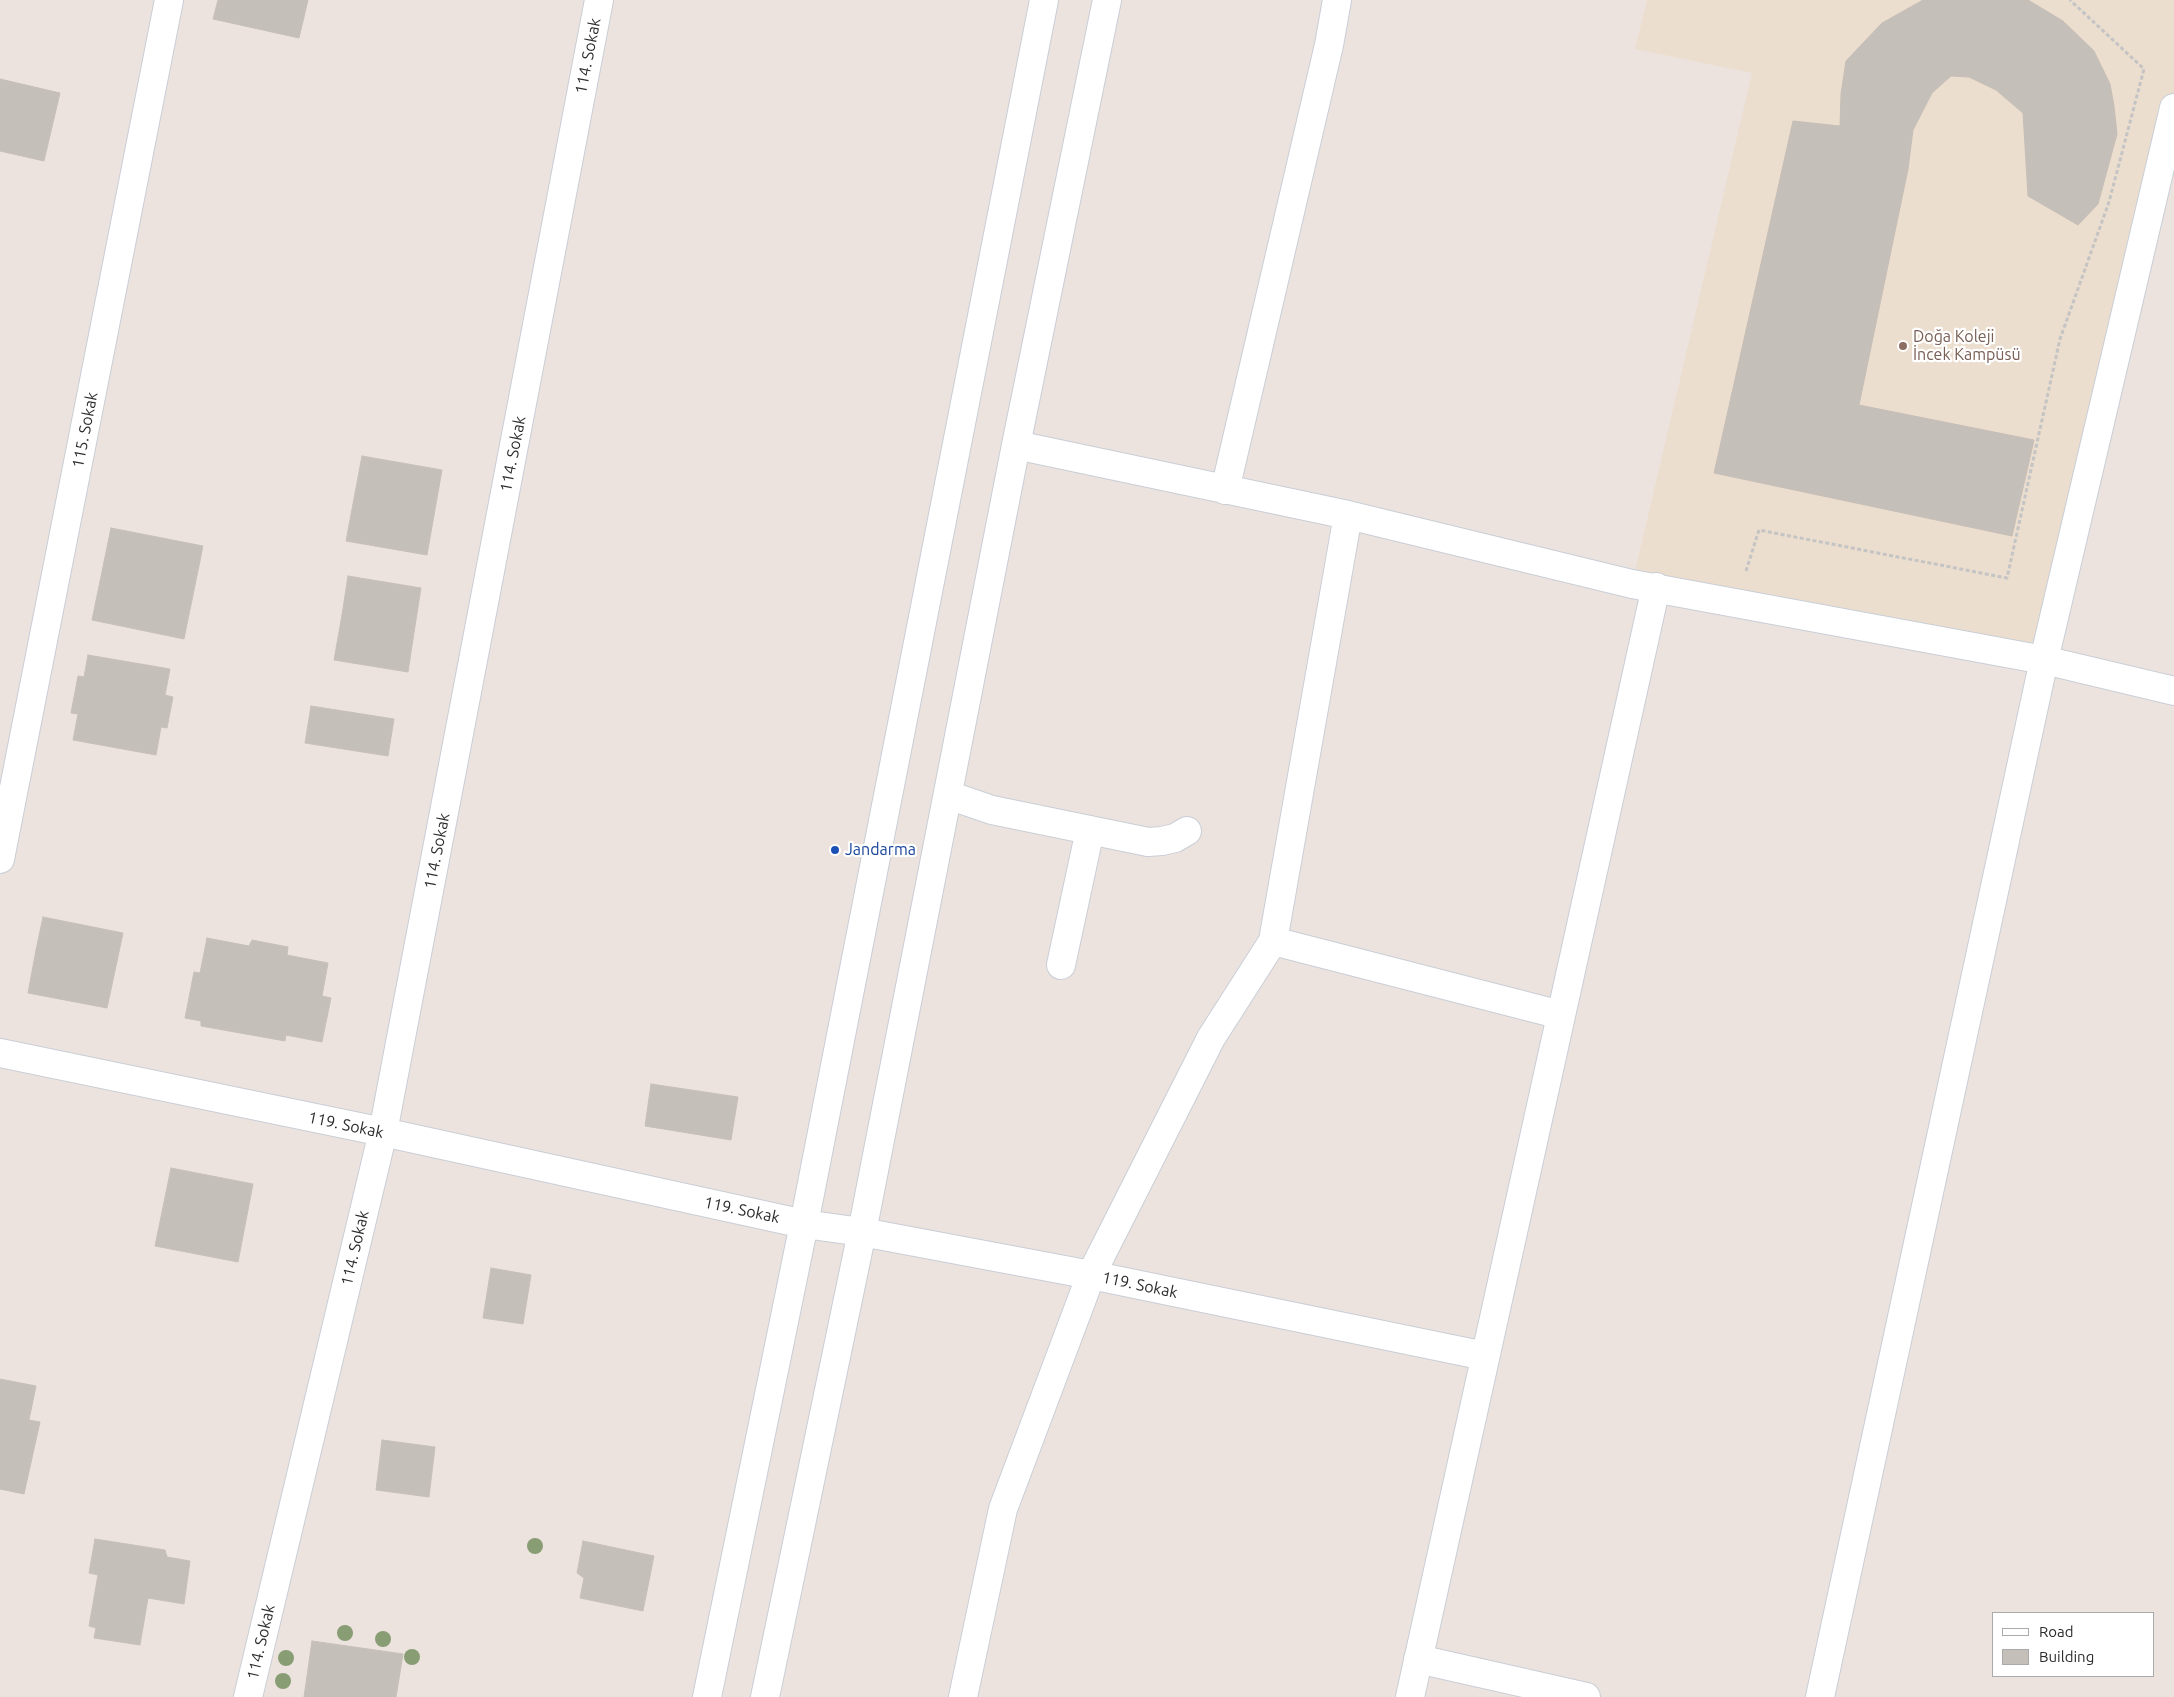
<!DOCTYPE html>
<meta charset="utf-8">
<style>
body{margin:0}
#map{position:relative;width:2174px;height:1697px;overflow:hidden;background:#ece3de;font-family:Ubuntu,sans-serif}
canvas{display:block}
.legend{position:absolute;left:1992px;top:1612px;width:162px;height:65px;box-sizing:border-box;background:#fff;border:1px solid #aaa;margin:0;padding:6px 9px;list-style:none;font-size:15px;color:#2b2b2b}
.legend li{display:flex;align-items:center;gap:10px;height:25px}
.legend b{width:25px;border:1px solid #aaa}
</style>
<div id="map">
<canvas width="2174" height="1697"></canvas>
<ul class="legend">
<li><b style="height:6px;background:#fff"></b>Road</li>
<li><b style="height:14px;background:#c4bfb9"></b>Building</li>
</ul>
</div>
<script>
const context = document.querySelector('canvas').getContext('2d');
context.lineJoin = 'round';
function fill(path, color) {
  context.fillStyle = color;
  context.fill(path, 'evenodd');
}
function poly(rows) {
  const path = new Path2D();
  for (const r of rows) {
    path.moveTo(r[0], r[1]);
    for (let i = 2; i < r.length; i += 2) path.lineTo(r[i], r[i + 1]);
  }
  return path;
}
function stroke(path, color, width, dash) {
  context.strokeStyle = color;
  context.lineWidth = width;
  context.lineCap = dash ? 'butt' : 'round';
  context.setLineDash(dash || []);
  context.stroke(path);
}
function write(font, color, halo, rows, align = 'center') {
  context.font = font + ' Ubuntu,sans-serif';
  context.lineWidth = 4.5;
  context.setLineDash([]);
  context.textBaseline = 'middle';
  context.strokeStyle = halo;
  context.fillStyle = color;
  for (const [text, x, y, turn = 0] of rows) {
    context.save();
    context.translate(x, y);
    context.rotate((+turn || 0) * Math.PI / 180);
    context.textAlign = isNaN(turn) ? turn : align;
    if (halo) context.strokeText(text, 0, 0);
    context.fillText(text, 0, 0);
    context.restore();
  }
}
fill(poly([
 [1647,0,2174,0,2174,108,2044,660,1632,584,1752,73,1635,49]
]), '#ecdece');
const building = poly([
 [218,0,308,0,299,38,213,19,218,0],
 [1923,0,2028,0,2063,21,2094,51,2110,84,2114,106,2117,134,2098,204,2078,225,2028,196,2023,113,1996,90,1969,77,1951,76,1932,93,1913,130,1908,169,1859,405,2034,440,2012,536,1714,473,1793,121,1840,126,1841,94,1846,61,1882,23,1923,0],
 [0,79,60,93,44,161,0,151,0,79],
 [362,456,442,470,427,555,346,541,362,456],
 [111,528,203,546,184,639,92,620,111,528],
 [348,576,421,588,415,626,342,615,348,576],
 [342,615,415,626,408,672,334,660,342,615],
 [88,655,170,669,165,695,173,697,167,728,161,727,156,755,73,740,78,714,71,713,78,676,84,677,88,655],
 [311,706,394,719,388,756,305,743,311,706],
 [43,917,123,933,116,966,36,950,43,917],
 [207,938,249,946,252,940,288,947,287,955,328,963,322,996,331,998,322,1042,286,1035,285,1041,201,1026,201,1021,185,1018,194,972,200,973,207,938],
 [36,950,116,966,107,1008,28,993,36,950],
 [651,1084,738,1097,731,1140,645,1126,651,1084],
 [171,1168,253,1184,238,1262,155,1246,171,1168],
 [491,1268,531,1275,523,1324,483,1318,491,1268],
 [0,1379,36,1386,29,1420,40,1422,24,1494,0,1489,0,1379],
 [382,1440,435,1447,429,1497,376,1490,382,1440],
 [95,1539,165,1550,167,1557,190,1561,184,1604,148,1598,140,1645,94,1638,96,1628,89,1626,98,1575,89,1573,95,1539],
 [583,1541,654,1556,643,1611,580,1598,584,1578,577,1573,583,1541],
 [312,1641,403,1654,396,1697,304,1697,312,1641]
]);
fill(building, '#c4bfb9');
stroke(building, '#c7bfb7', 1);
const minor = poly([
 [1016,445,1348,515,1632,584,2044,660,2174,691],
 [1225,490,1329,45,1337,0],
 [948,795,992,810,1148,842,1162,841,1175,838,1187,831],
 [0,859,169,0],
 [1273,941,1561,1015],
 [1061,965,1090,830],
 [0,1053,383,1132,804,1224,862,1232,1091,1275,1485,1356],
 [1418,1659,1586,1697],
 [248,1697,383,1132,599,0],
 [707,1697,804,1224,1044,0],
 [765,1697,862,1232,1016,445,1107,0],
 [963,1697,1003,1509,1091,1275,1211,1038,1273,941,1348,515],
 [1410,1697,1656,587],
 [1820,1697,2044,660,2174,108]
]);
stroke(minor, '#c9ced7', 30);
stroke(poly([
 [1746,571,1759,530,2007,578,2060,339,2109,202,2144,69,2070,0]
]), '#c4c4c4', 3, [4, 2.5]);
stroke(minor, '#fff', 28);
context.fillStyle = '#899d75';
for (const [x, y] of [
 [535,1546],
 [345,1633],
 [383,1639],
 [412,1657],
 [286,1658],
 [283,1681]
]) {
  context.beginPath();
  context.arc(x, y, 8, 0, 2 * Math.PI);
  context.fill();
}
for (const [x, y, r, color] of [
 [1903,346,5,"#8d6e63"],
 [835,850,5,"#1a4fb4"]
]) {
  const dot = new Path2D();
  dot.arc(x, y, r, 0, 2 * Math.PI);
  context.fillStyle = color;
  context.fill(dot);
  stroke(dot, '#fff', 2);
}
write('16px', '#2b2b2b', '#fff', [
 ["114. Sokak",588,56,-79],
 ["115. Sokak",85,430,-79],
 ["114. Sokak",513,454,-79],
 ["114. Sokak",437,851,-79],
 ["119. Sokak",346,1125,12],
 ["119. Sokak",742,1210,12],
 ["114. Sokak",355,1248,-77],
 ["119. Sokak",1140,1285,12],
 ["114. Sokak",261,1642,-77]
]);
write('16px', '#785e54', '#fff', [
 ["Doğa Koleji",1913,337],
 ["İncek Kampüsü",1913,355]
], 'left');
write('16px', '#164399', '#fff', [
 ["Jandarma",845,850]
], 'left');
</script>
